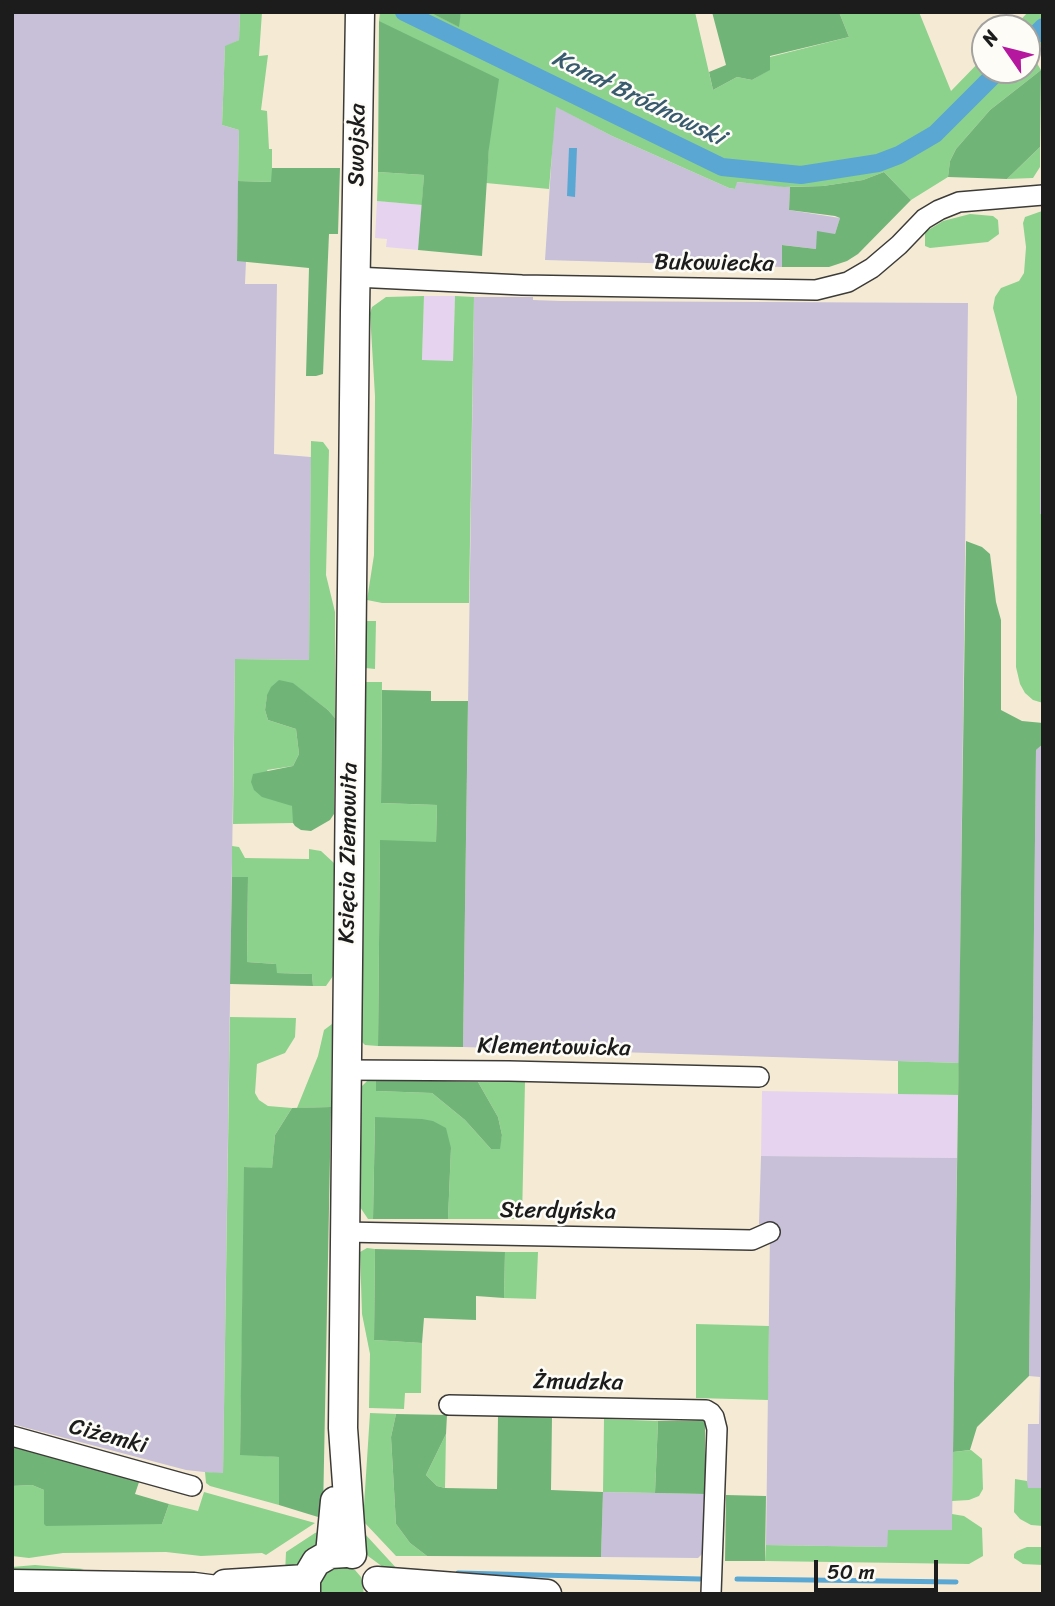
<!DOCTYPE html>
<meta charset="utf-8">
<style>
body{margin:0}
#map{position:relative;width:1055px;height:1606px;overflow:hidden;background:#f5ebd5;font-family:Sriracha,sans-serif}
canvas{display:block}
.frame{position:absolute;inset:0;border:14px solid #1c1c1c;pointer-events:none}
.north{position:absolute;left:971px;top:14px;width:70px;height:70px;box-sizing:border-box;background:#fdfcf7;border:2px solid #a3a29f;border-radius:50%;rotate:305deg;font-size:19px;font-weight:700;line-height:28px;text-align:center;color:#1c1c1c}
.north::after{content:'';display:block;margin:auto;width:24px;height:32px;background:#b5179e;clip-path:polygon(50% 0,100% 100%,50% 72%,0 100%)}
.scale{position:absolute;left:814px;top:1560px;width:124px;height:32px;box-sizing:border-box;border:4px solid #1c1c1c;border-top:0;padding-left:9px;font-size:21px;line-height:24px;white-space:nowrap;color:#1c1c1c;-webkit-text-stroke:5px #fdfcf7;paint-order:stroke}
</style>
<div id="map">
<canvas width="1055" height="1606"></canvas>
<div class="frame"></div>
<div class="north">N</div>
<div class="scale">50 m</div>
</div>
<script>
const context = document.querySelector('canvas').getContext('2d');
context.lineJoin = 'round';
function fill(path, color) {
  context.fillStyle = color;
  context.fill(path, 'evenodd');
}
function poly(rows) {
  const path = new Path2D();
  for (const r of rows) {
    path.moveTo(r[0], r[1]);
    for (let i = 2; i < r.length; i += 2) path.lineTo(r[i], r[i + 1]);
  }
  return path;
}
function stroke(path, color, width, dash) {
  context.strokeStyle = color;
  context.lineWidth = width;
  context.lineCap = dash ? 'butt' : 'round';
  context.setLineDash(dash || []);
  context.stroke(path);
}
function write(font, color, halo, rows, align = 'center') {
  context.font = font + ' Sriracha,sans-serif';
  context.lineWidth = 5;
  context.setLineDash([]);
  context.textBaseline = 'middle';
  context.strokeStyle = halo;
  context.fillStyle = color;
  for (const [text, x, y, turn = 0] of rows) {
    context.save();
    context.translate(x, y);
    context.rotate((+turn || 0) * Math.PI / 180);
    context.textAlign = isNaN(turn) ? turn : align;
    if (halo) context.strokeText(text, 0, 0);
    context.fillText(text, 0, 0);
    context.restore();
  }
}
fill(poly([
 [377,201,422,205,418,250,386,247,387,239,375,238],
 [424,296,455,296,453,361,422,361],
 [762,1091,958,1095,957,1158,761,1156]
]), '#e5d3f0');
fill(poly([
 [12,12,240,12,239,40,225,47,222,125,239,130,237,261,246,261,245,284,277,284,274,454,311,457,309,660,235,659,223,1474,186,1470,12,1424],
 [555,106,612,136,729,188,735,189,736,182,790,187,789,210,840,218,835,234,816,249,783,245,782,267,545,260],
 [1042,211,1043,211,1043,514,1040,514],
 [474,297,533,297,533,300,561,301,968,303,959,1063,463,1047],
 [1043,744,1043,1488,1027,1488,1028,1424,1039,1424,1040,1377,1029,1376,1036,750],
 [761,1156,957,1158,952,1530,889,1530,887,1547,766,1545,770,1232,769,1223,759,1224],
 [603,1492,705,1494,704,1552,698,1558,601,1557]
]), '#c7c0d8');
fill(poly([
 [240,12,262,12,259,56,268,55,261,110,267,111,269,149,272,149,272,182,238,181,239,130,222,125,225,46,239,40],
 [380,12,429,12,458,26,461,12,695,12,713,90,737,77,752,80,769,70,770,57,849,37,839,12,919,12,951,91,985,56,985,70,1027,70,1027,28,1013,28,1028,12,1043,12,1043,43,1032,55,1041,70,990,110,956,149,950,161,948,177,911,200,884,172,863,180,823,186,784,187,737,182,735,189,729,188,612,136,556,107,549,189,486,183,489,148,379,21],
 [1040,147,1040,167,1033,178,1007,179],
 [378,172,424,175,422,205,377,201],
 [1042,211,1040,514,1043,514,1043,703,1033,700,1025,693,1020,684,1016,667,1017,397,993,308,995,297,1001,288,1019,281,1024,273,1026,247,1023,223,1025,217],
 [970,214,993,216,998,220,999,234,988,242,930,248,925,246,925,232,943,221],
 [424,296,422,360,453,361,455,296,474,297,469,603,382,603,367,600,374,555,375,396,370,313,372,307,386,297],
 [311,441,323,442,329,450,326,575,335,612,335,718,328,710,292,683,267,696,265,710,268,720,296,729,299,754,293,766,267,770,285,803,293,806,293,823,233,824,235,659,309,660],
 [366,621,376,621,375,669,365,668],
 [365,682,382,682,381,803,437,805,436,843,380,841,378,1046,365,1045,361,1041],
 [232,846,239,847,245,858,309,859,309,849,321,851,334,863,333,976,326,986,313,986,312,974,276,973,276,964,247,962,248,877,232,877],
 [230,1017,296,1018,295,1037,285,1053,257,1064,255,1093,259,1100,268,1106,292,1108,275,1135,272,1169,245,1167,240,1454,279,1457,279,1505,210,1486,206,1483,205,1472,223,1473],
 [332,1024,331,1107,297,1108,318,1056,324,1030],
 [898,1061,959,1063,958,1095,898,1094],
 [369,1079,376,1079,376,1091,432,1093,465,1120,491,1149,499,1149,502,1135,498,1117,478,1082,525,1082,522,1219,448,1219,451,1148,375,1117,373,1219,368,1219,360,1207,360,1088],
 [367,1248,375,1249,374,1340,422,1343,421,1393,405,1393,404,1409,369,1408,370,1354,362,1314,360,1252],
 [505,1252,538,1252,536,1299,504,1298],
 [696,1324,769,1326,768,1400,696,1398],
 [370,1413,396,1414,391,1437,396,1524,410,1543,427,1556,396,1556,363,1521],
 [604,1419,658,1421,655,1493,603,1492],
 [446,1434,445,1488,437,1486,426,1475],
 [971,1450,982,1459,983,1489,979,1496,969,1500,952,1501,953,1452],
 [1015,1479,1027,1481,1028,1488,1043,1488,1043,1526,1031,1525,1020,1519,1014,1512],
 [32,1485,44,1490,44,1524,162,1524,169,1504,198,1511,204,1492,315,1523,266,1555,262,1553,201,1556,166,1552,63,1553,29,1558,12,1556,12,1486],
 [952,1514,964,1516,982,1528,983,1556,969,1564,765,1561,766,1545,887,1547,888,1530,952,1530],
 [326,1530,313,1557,285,1573,286,1552,315,1533],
 [358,1531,365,1534,399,1571,387,1570,368,1556,360,1546],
 [1027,1547,1043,1547,1043,1565,1023,1564,1014,1558,1014,1554,1017,1551],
 [35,1565,84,1569,69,1573,15,1572,15,1570,12,1569,12,1567],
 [336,1566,346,1566,355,1570,361,1577,364,1594,317,1594,317,1585,328,1570]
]), '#8cd28d');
fill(poly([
 [429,12,461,12,459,27],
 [712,12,839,12,849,37,770,56,770,70,752,80,737,77,713,90,709,72,726,65],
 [379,21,499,79,489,148,482,256,418,250,424,175,378,172],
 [1041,70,1040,147,1007,179,948,177,950,161,956,149,990,110],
 [272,168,340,168,338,234,329,234,323,374,316,376,306,376,309,268,237,261,238,181,271,182],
 [884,172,911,200,858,254,847,261,829,267,782,267,782,245,816,249,817,231,835,234,840,218,835,216,789,210,790,187,823,186,863,180],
 [966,541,982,547,990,554,996,602,1001,620,1001,710,1022,721,1043,723,1043,744,1036,750,1029,1376,977,1427,970,1450,953,1452],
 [279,680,293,683,328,710,335,718,334,814,330,820,311,831,301,830,295,826,293,823,292,806,262,797,254,790,251,782,253,774,293,766,299,754,296,729,268,720,265,710,267,695,271,687],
 [382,690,431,691,431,701,468,701,463,1047,378,1046,380,840,436,842,437,805,381,803],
 [232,877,248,877,247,962,276,964,277,973,312,974,313,986,230,984],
 [376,1079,478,1082,498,1117,502,1135,500,1149,491,1149,465,1120,432,1093,376,1091],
 [331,1107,323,1512,318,1517,279,1505,279,1457,240,1455,244,1167,272,1168,275,1135,292,1108],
 [375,1117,422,1119,433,1121,446,1128,451,1148,448,1219,373,1219],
 [375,1249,505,1252,504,1298,476,1296,476,1320,424,1318,422,1343,374,1340],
 [396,1414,447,1415,446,1434,426,1475,437,1486,445,1488,497,1489,498,1416,552,1417,551,1490,603,1492,601,1557,427,1556,410,1543,396,1524,391,1437],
 [658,1421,705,1421,705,1494,655,1493],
 [12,1444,140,1479,135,1494,169,1504,162,1524,46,1526,44,1524,44,1490,32,1485,12,1486],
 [726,1495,766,1496,765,1561,725,1561]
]), '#71b478');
fill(poly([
 [569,148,577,148,575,197,567,196]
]), '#5aa7d3');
stroke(poly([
 [458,1573,700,1579],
 [737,1579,956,1582]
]), '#5aa7d3', 5);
stroke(poly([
 [404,12,722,167,801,175,878,163,899,155,935,134,999,70],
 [1027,43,1043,27]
]), '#5aa7d3', 18);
const street = poly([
 [355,277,522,285,816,290,848,282,872,268,899,245,924,219,939,210,959,202,1043,195],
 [347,1070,509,1071,759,1077],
 [344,1232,752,1240,770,1232],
 [449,1405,706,1410,711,1413,714,1417,717,1429,711,1594],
 [12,1436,192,1486]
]);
const secondary = poly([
 [330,1554,335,1501],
 [352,1554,343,1428,355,310,360,12],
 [377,1581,547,1594],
 [12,1584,194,1587,248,1594],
 [225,1584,306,1579],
 [306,1594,306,1579,316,1562,330,1554,346,1553]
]);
stroke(street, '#3d3b38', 22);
stroke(secondary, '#3d3b38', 31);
stroke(street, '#fff', 19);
stroke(secondary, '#fff', 28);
write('23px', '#1c1c1c', '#fdfcf7', [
 ["Swojska",358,145,-89],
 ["Bukowiecka",714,264,1],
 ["Księcia Ziemowita",349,853,-89],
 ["Klementowicka",554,1048,1],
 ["Sterdyńska",558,1212,1],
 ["Żmudzka",578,1383,1],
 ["Ciżemki",108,1437,15]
]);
write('italic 24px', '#385b6e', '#fdfcf7', [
 ["Kanał Bródnowski",638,99,26]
]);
</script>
